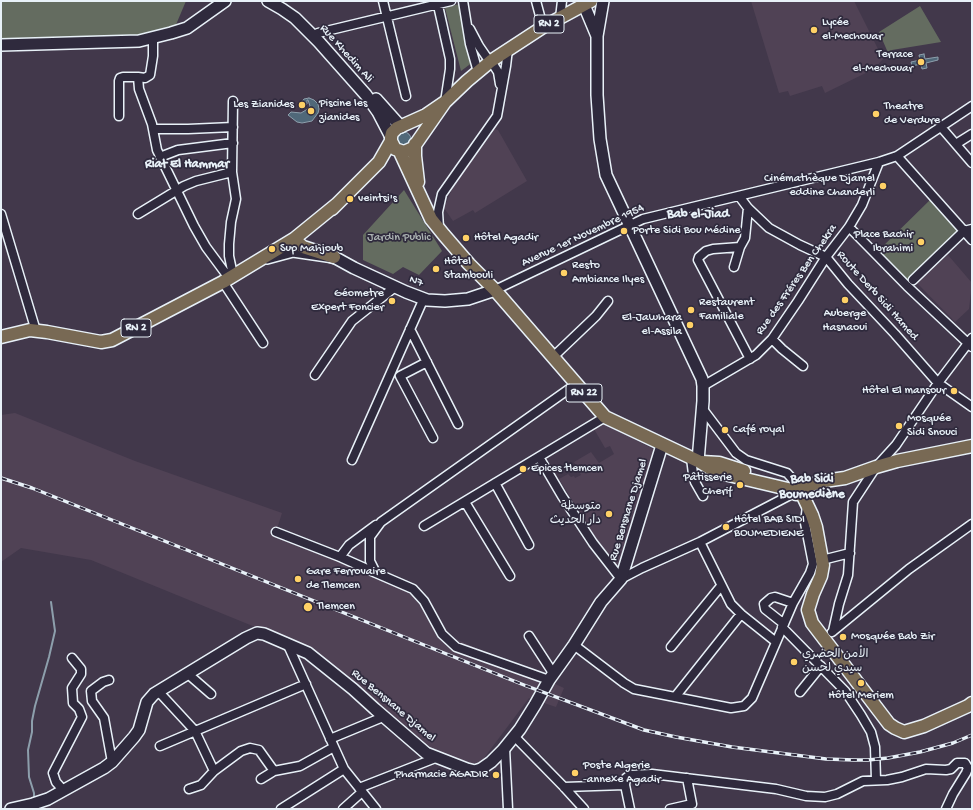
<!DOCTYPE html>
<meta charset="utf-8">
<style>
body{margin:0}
#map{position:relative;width:973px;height:810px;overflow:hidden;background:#42384b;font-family:"Gochi Hand",sans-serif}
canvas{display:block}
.frame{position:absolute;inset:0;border:2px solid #e8f1f8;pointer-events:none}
</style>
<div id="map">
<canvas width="973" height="810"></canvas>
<div class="frame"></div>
</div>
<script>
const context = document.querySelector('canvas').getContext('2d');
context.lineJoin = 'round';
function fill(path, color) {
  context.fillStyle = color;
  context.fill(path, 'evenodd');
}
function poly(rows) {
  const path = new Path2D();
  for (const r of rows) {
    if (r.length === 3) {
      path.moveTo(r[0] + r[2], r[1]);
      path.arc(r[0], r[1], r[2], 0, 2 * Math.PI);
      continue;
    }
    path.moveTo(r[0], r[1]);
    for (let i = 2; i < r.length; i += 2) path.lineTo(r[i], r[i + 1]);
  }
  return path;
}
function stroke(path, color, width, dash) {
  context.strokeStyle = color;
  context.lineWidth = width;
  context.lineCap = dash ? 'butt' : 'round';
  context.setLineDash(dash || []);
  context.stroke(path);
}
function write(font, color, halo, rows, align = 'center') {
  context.font = font + ' "Gochi Hand","Playpen Sans Arabic",sans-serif';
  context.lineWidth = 3.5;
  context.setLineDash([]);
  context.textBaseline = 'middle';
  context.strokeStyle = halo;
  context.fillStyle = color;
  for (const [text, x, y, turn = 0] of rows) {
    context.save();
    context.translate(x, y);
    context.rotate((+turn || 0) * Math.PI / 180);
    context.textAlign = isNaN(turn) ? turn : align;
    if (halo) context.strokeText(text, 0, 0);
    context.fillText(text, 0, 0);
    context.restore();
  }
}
fill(poly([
 [751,1,854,1,883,59,874,69,825,93,822,86,790,96,788,91,779,93],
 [494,129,498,130,527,181,475,213,473,210,453,221,444,208,453,187,490,130],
 [948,255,972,283,969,309,955,322,917,283],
 [15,413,135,461,282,513,276,532,413,589,442,634,456,639,564,688,556,707,529,698,481,762,464,765,426,749,335,667,309,649,91,560,21,548,1,562,1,415],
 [605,424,657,451,619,569,602,548,559,479,568,474,571,477,574,476,575,478,581,475,574,462,591,452,599,463,614,454,610,446,605,448,594,429]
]), '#504255');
fill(poly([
 [1,1,186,1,175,27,138,37,1,41],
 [459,4,473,62,461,71,445,8],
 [920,6,941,42,892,50,893,54,889,55,879,32],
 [404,190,442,251,419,275,403,267,393,274,363,260,363,235],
 [932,198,966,234,909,287,876,253]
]), '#646c60');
const water = poly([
 [924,54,925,59,938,57,938,60,926,63,927,68,922,69,921,64,912,66,911,62,920,60,919,55,924,54],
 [309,98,314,100,318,104,319,109,318,113,312,121,302,123,297,122,288,115,291,112,301,113,306,110,310,106,308,100,307,100,307,104,303,108,299,108,299,105,304,99,309,98],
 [404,139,7]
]);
fill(water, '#506879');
stroke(water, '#8d9fac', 1);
stroke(poly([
 [34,798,34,793,29,777,28,750,32,732,32,721,35,706,49,657,55,631,51,602]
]), '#8d9fac', 2);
const street = poly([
 [383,1,406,96],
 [437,1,450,59,450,69,445,102],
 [463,1,470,44,478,72],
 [536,1,543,27],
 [560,18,562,1],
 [470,29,479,46,490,62],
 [318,33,451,1],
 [153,38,153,56,150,75,145,78,138,77,139,89,152,124,157,150,194,226,206,247,229,278],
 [491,61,498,72,500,84],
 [233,101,232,172,236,199,231,222,229,244,229,256,233,275],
 [119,116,119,81,120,78,123,77,138,77],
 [941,127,972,163],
 [153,129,188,129,233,127],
 [956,144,972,134],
 [897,156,972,240],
 [160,157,178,150,233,143],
 [739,196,748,208,769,228,800,245,826,257,848,284,895,334,938,383,972,407],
 [1,214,36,331],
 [138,214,184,186,196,181,232,172],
 [849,227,907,286,972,347],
 [439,228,438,212,442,194,497,116,506,66,508,49],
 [740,247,713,249,706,251,699,257,698,260,750,359],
 [734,267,740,247,745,238,748,208],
 [913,280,964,231,972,229],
 [223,282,263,343],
 [495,290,643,219,879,162,897,156,972,106],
 [410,329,458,424],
 [772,339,782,349,803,366],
 [553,357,596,316,608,301],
 [427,362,400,376,433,438],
 [315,375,352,321,395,287],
 [703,386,756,355,772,339,798,301,826,257,849,227,862,205,879,162],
 [702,408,736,453,746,460,787,473,798,485],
 [539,457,562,496,593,543,621,579,642,568,700,542,794,493],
 [691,458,693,474,695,482,703,496],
 [352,460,424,298],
 [495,483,529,545],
 [465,502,510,576],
 [424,526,605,417],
 [276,532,340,557,376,573],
 [700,542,731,604,741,614,776,642],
 [340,557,349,545,376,525],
 [822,560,850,553],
 [784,624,765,609,764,604,771,598,775,597,793,603],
 [782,627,845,691,861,715,871,732,875,747,876,780],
 [833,631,839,604,848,575,853,502,876,467,896,445,938,383,972,338],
 [832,632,909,569,972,524],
 [529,636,553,673],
 [287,643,344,769,376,809],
 [574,645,624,683,634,689,731,708,744,706,752,698,793,603,810,573,813,564,805,523,807,506],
 [671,647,721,586],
 [188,674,211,694],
 [109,680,103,682,91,691,92,701,104,718,112,762],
 [549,680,456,647,442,634,424,601,413,589,376,573,370,561,370,537,381,522,576,384],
 [158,691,195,731,214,771],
 [800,692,821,666],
 [675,697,741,614],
 [514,736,564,787,584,809],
 [330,739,383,717],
 [160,746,306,684],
 [505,748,508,809],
 [261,779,274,771,300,766,334,747],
 [625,785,630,809],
 [564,787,625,785,626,778,630,775,652,774,776,789,806,796,825,797,837,794,863,781,887,780,902,777,926,769,946,770,951,769,957,763,965,763,968,768,966,773,953,794,946,809],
 [359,788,438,757],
 [189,789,201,785,214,771,241,751,250,748,259,750,274,771],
 [64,791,56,782,53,773,82,717,79,709,73,703,72,688,81,674,81,669,72,658],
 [281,809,344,769],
 [343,809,362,792],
 [670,809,692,804,687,778]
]);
const secondary = poly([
 [268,1,282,9,295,18,319,42,366,95,378,112,391,137],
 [603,1,597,36,597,95,600,139,606,175,702,379,703,386,703,401,698,461],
 [584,5,597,36],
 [1,45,139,41,171,33,187,28,225,1],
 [376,99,401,127],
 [267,258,293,251,334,257,354,268,406,292,427,300,445,301,468,299,495,290],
 [11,809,33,804,48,799,104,768,112,762,134,737,139,730,147,702,154,694,246,638,257,633,264,634,308,653,353,689,375,709,426,753,467,769,475,771,481,769,491,762,503,750,520,729,535,705,549,680,574,645,601,602,621,579,662,445]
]);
const primary = poly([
 [445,102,413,148,404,152,395,149,391,141,391,137,392,133,397,128,426,115,445,102,467,81,491,61,543,27,591,1],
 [415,144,415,156,418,182],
 [400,152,431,219,444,235,469,264,495,290,605,417,698,461,716,472,792,490,796,494,801,492],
 [332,209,379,162,391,141],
 [294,239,303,247,334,257],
 [1,337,30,330,47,332,101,342,112,340,223,282,294,239,337,204],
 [702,462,719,463,744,471],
 [800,486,801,488,801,492,812,515,816,527,823,565,821,576,813,594,808,610,812,623,889,724,895,728,904,732,924,726,968,706,972,703],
 [801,488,824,481,845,478,876,467,897,461,972,446]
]);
stroke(street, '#e8f1f8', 11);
stroke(secondary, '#e8f1f8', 14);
stroke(primary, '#e8f1f8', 15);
stroke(street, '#2f2a3d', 8);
stroke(secondary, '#2f2a3d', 11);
stroke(primary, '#786954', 12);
const rail = poly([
 [1,478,32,488,524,685,644,730,676,737,732,747,826,759,854,760,868,760,888,758,920,752,953,743,972,735]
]);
stroke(rail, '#e8f1f8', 3.5);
stroke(rail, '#2f2a3d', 2, [6]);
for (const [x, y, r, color] of [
 [814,30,4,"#ffd166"],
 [921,62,4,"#ffd166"],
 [302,105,4,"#ffd166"],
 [311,111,4,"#ffd166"],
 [876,114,4,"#ffd166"],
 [883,186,4,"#ffd166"],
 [350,199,4,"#ffd166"],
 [624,231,4,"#ffd166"],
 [466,238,4,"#ffd166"],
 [921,242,4,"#ffd166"],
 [272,249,4,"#ffd166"],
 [436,269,4,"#ffd166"],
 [564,273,4,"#ffd166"],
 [845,300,4,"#ffd166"],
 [392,301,4,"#ffd166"],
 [691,310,4,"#ffd166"],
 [690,325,4,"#ffd166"],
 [954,391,4,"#ffd166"],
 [899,426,4,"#ffd166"],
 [725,430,4,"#ffd166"],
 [523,469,4,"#ffd166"],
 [740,485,4,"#ffd166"],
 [609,514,4,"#ffd166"],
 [726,527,4,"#ffd166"],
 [298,579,4,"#ffd166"],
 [308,607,5,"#ffd166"],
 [843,637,4,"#ffd166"],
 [794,662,4,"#ffd166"],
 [861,683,4,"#ffd166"],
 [575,773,4,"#ffd166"],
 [496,775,4,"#ffd166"]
]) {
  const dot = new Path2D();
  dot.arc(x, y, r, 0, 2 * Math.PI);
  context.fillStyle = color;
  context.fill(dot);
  stroke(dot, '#2f2a3d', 1.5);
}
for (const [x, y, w] of [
 [549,24,30],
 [136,328,30],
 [584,393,36]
]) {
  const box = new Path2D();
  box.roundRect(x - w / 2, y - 9, w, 18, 3);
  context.fillStyle = '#2f2a3d';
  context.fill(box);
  stroke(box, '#e8f1f8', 1);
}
write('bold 11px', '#e8f1f8', null, [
 ["RN 2",549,24],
 ["RN 2",136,328],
 ["RN 22",584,393]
]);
write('12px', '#e8f1f8', '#2f2a3d', [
 ["Lycée",822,23],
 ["el-Mechouar",822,37],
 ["Terrace",913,55,"right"],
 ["el-Mechouar",913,69,"right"],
 ["Piscine les",319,104],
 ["zianides",319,118],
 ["Les Zianides",294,105,"right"],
 ["Theatre",884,107],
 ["de Verdure",884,121],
 ["Cinémathèque Djamel",875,179,"right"],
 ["eddine Chanderli",875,193,"right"],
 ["veintsi's",358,199],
 ["Porte Sidi Bou Médine",632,231],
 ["Place Bachir",913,235,"right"],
 ["Ibrahimi",913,249,"right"],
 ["Hôtel Agadir",474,238],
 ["Sup Mahjoub",280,249],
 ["Hôtel",444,262],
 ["Stambouli",444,276],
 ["Resto",572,266],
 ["Ambiance Ilyes",572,280],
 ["Géometre",384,294,"right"],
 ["Expert Foncier",384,308,"right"],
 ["Restaurent",699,303],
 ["Familiale",699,317],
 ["Auberge",845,314,"center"],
 ["Hasnaoui",845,328,"center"],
 ["El-Jawhara",682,318,"right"],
 ["el-Assila",682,332,"right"],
 ["Hôtel El mansour",946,391,"right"],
 ["Mosquée",907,419],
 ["Sidi Snouci",907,433],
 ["Café royal",733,430],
 ["Epices tlemcen",531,469],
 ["Pâtisserie",732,478,"right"],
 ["Cherif",732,492,"right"],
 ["متوسطة",601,507,"right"],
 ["دار الحديث",601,521,"right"],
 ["Hôtel BAB SIDI",734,520],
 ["BOUMEDIENE",734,534],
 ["Gare Ferrovaire",306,572],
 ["de Tlemcen",306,586],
 ["Tlemcen",317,607],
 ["Mosquée Bab Zir",851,637],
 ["الأمن الحضري",802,655],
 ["سيدي لحسن",802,669],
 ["Hôtel Meriem",861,696,"center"],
 ["Poste Algerie",583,766],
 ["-annexe Agadir",583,780],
 ["Pharmacie AGADIR",488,775,"right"]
], 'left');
write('12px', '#e8f1f8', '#2f2a3d', [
 ["Rue Khedim Ali",346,54,48],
 ["Avenue 1er Novembre 1954",583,236,-25],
 ["Rue des Fréres Ben Chekra",797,280,-55],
 ["N7",416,282,21],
 ["Route Derb Sidi Hamed",877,296,48],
 ["Rue Bensnane Djamel",629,510,-73],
 ["Rue Bensnane Djamel",393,706,40]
]);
write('12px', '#adb5b4', '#2f2a3d', [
 ["Jardin Public",399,238]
]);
write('bold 13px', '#e8f1f8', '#2f2a3d', [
 ["Riat El Hammar",187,165],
 ["Bab el-Jiad",698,215],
 ["Bab Sidi",812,480],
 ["Boumediène",812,495]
]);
</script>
